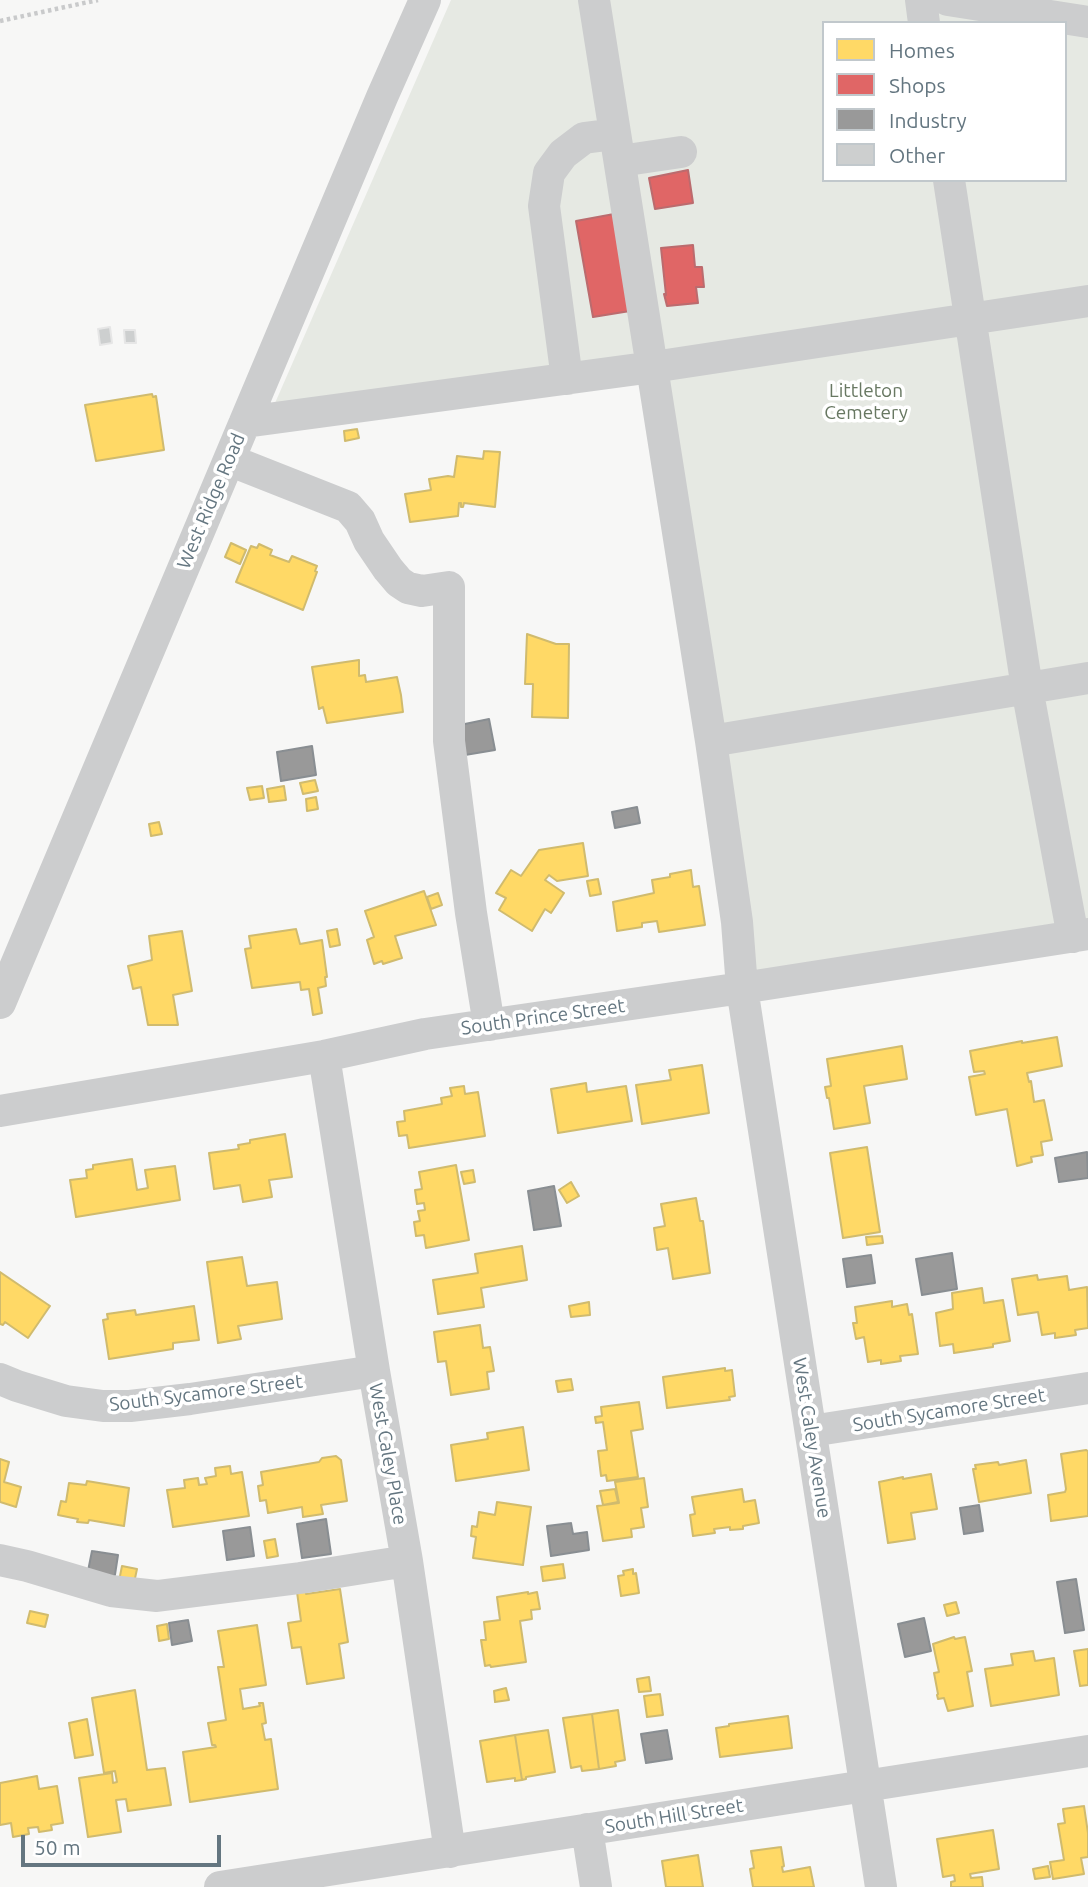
<!DOCTYPE html>
<style>
body{margin:0}
#map{position:relative;width:1088px;height:1887px;overflow:hidden;background:#f7f7f6;font-family:Ubuntu,sans-serif}
canvas{display:block}
.legend{position:absolute;left:822px;top:21px;width:245px;height:161px;box-sizing:border-box;background:#fff;border:2px solid #c1c8cc;margin:0;padding:9px 12px;list-style:none;font-size:21px;color:#647680}
.legend li{display:flex;align-items:center;gap:14px;height:35px}
.legend b{width:35px;border:2px solid #c1c8cc}
.scale{position:absolute;left:21px;top:1835px;width:200px;height:32px;box-sizing:border-box;border:4px solid #647680;border-top:0;padding-left:9px;font-size:21px;line-height:24px;white-space:nowrap;color:#647680;-webkit-text-stroke:5px #fff;paint-order:stroke}
</style>
<div id="map">
<canvas width="1088" height="1887"></canvas>
<ul class="legend">
<li><b style="height:19px;background:#ffd966"></b>Homes</li>
<li><b style="height:19px;background:#e06666"></b>Shops</li>
<li><b style="height:19px;background:#999"></b>Industry</li>
<li><b style="height:19px;background:#cdcfcf"></b>Other</li>
</ul>
<div class="scale">50 m</div>
</div>
<script>
const context = document.querySelector('canvas').getContext('2d');
context.lineJoin = 'round';
function fill(path, color) {
  context.fillStyle = color;
  context.fill(path, 'evenodd');
}
function poly(rows) {
  const path = new Path2D();
  for (const r of rows) {
    path.moveTo(r[0], r[1]);
    for (let i = 2; i < r.length; i += 2) path.lineTo(r[i], r[i + 1]);
  }
  return path;
}
function stroke(path, color, width, dash) {
  context.strokeStyle = color;
  context.lineWidth = width;
  context.lineCap = dash ? 'butt' : 'round';
  context.setLineDash(dash || []);
  context.stroke(path);
}
function write(font, color, halo, rows, align = 'center') {
  context.font = font + ' Ubuntu,sans-serif';
  context.lineWidth = 7;
  context.setLineDash([]);
  context.textBaseline = 'middle';
  context.strokeStyle = halo;
  context.fillStyle = color;
  for (const [text, x, y, turn = 0] of rows) {
    context.save();
    context.translate(x, y);
    context.rotate((+turn || 0) * Math.PI / 180);
    context.textAlign = isNaN(turn) ? turn : align;
    if (halo) context.strokeText(text, 0, 0);
    context.fillText(text, 0, 0);
    context.restore();
  }
}
fill(poly([
 [451,0,1088,0,1088,919,735,974,638,377,265,426],
 [824,23,1065,23,1065,180,824,180]
]), '#e6e9e3');
const homes = poly([
 [152,394,153,397,156,396,164,450,96,461,85,405,152,394],
 [357,429,359,438,345,441,344,431,357,429],
 [484,451,500,452,495,507,464,503,463,507,461,507,461,503,459,503,458,516,410,522,405,494,431,490,429,479,448,476,454,477,457,456,483,459,484,451],
 [231,543,246,550,240,564,225,557,231,543],
 [259,544,272,550,270,555,289,562,292,556,317,566,315,571,317,572,303,610,236,582,251,546,257,548,259,544],
 [527,634,556,644,569,644,568,718,532,717,533,684,525,684,527,634],
 [359,660,359,676,365,675,366,682,397,677,401,695,403,712,327,723,323,707,319,709,312,667,359,660],
 [315,780,318,791,303,794,300,783,315,780],
 [262,786,264,798,250,800,247,788,262,786],
 [284,786,286,800,269,802,267,789,284,786],
 [316,797,318,809,307,811,306,799,316,797],
 [159,822,162,834,151,836,149,824,159,822],
 [583,843,588,876,557,881,549,875,545,880,564,893,551,913,545,909,532,931,499,910,506,898,496,893,511,870,521,876,539,850,583,843],
 [691,870,693,887,699,886,705,925,659,932,657,921,642,923,642,927,617,931,613,902,654,893,652,880,670,877,670,874,691,870],
 [598,879,601,894,590,896,587,881,598,879],
 [424,891,436,925,395,936,402,958,383,964,382,961,374,964,367,940,374,937,365,911,424,891],
 [438,893,442,905,431,909,427,897,438,893],
 [296,929,300,944,322,940,327,977,325,977,326,986,318,988,322,1013,313,1015,309,989,301,990,300,982,252,988,245,949,251,948,249,936,296,929],
 [337,929,340,945,330,947,327,931,337,929],
 [182,931,192,991,173,995,178,1025,148,1025,141,987,133,989,128,966,152,960,149,936,182,931],
 [1057,1037,1062,1066,1027,1073,1029,1082,1031,1081,1034,1102,1044,1100,1052,1140,1041,1142,1043,1155,1031,1157,1032,1162,1017,1166,1007,1109,976,1115,969,1077,985,1074,984,1071,974,1072,970,1051,1022,1041,1022,1043,1057,1037],
 [902,1046,907,1079,864,1086,870,1123,834,1129,829,1098,827,1098,825,1087,831,1086,827,1059,902,1046],
 [702,1065,709,1113,642,1124,636,1085,671,1080,669,1070,702,1065],
 [586,1083,587,1092,626,1086,632,1121,558,1133,551,1089,586,1083],
 [464,1086,465,1094,478,1092,485,1136,409,1148,407,1135,399,1136,397,1122,405,1121,404,1111,442,1104,441,1098,452,1096,450,1088,464,1086],
 [285,1134,292,1177,269,1180,272,1197,243,1202,240,1185,214,1189,209,1153,239,1149,238,1145,250,1143,250,1140,285,1134],
 [867,1147,880,1232,843,1238,830,1153,867,1147],
 [132,1159,137,1190,148,1188,145,1170,175,1166,180,1200,76,1217,70,1180,87,1178,86,1170,93,1169,93,1165,132,1159],
 [456,1165,469,1240,426,1248,424,1235,416,1236,414,1222,420,1221,418,1211,425,1210,424,1203,417,1204,415,1190,422,1189,419,1172,456,1165],
 [473,1170,475,1182,464,1184,461,1172,473,1170],
 [571,1182,579,1196,567,1203,559,1190,571,1182],
 [696,1198,700,1221,703,1221,710,1273,673,1279,668,1248,657,1250,654,1228,665,1226,661,1204,696,1198],
 [882,1236,883,1243,867,1245,866,1237,882,1236],
 [522,1246,527,1280,481,1288,484,1307,438,1314,433,1280,478,1273,475,1254,522,1246],
 [242,1257,247,1286,277,1282,282,1319,238,1326,241,1339,218,1343,207,1262,242,1257],
 [0,1272,50,1306,28,1338,5,1322,3,1325,0,1324,0,1272],
 [1037,1275,1038,1280,1067,1276,1069,1290,1087,1287,1088,1328,1075,1330,1076,1335,1055,1338,1055,1333,1042,1335,1038,1312,1018,1315,1012,1279,1037,1275],
 [982,1288,984,1303,1003,1300,1010,1341,993,1344,993,1347,954,1353,953,1344,940,1346,936,1313,953,1309,952,1293,982,1288],
 [892,1301,892,1307,907,1304,909,1315,912,1314,918,1354,900,1356,901,1361,881,1364,881,1360,868,1362,864,1337,856,1339,853,1323,857,1323,855,1307,892,1301],
 [589,1302,590,1315,571,1317,569,1306,589,1302],
 [194,1306,199,1340,173,1343,173,1349,109,1359,103,1320,108,1319,107,1314,135,1310,136,1315,194,1306],
 [480,1325,483,1348,490,1347,494,1371,487,1372,489,1389,451,1395,446,1361,438,1362,434,1332,480,1325],
 [725,1368,725,1371,732,1370,735,1396,729,1397,730,1400,667,1408,663,1377,725,1368],
 [571,1379,573,1390,558,1392,556,1381,571,1379],
 [639,1402,643,1429,631,1431,638,1477,607,1481,606,1475,601,1476,598,1451,607,1450,603,1422,596,1423,595,1417,602,1416,601,1407,639,1402],
 [523,1427,529,1470,456,1481,451,1445,488,1439,487,1433,523,1427],
 [1086,1450,1088,1451,1088,1516,1051,1521,1048,1495,1065,1492,1066,1489,1061,1454,1086,1450],
 [336,1456,341,1460,347,1501,321,1505,323,1514,303,1517,302,1507,268,1513,266,1500,260,1501,258,1486,263,1485,261,1472,319,1462,322,1458,336,1456],
 [0,1459,9,1462,4,1482,21,1487,16,1507,0,1502,0,1459],
 [1026,1460,1031,1493,979,1502,973,1469,976,1469,975,1465,998,1462,999,1465,1026,1460],
 [230,1466,231,1474,242,1472,249,1516,173,1527,167,1490,185,1488,184,1480,198,1478,199,1485,207,1484,205,1478,216,1476,215,1468,230,1466],
 [931,1474,937,1509,911,1513,915,1539,888,1543,879,1482,903,1477,903,1479,931,1474],
 [644,1478,648,1507,641,1508,644,1527,631,1529,632,1537,603,1541,597,1506,619,1503,615,1482,644,1478],
 [87,1481,129,1488,124,1526,89,1520,88,1523,77,1522,78,1519,58,1515,61,1501,66,1502,69,1483,86,1485,87,1481],
 [615,1489,618,1502,603,1505,600,1491,615,1489],
 [742,1489,744,1502,755,1500,759,1523,743,1526,743,1529,730,1530,730,1527,714,1529,715,1533,693,1536,690,1515,695,1514,692,1497,742,1489],
 [497,1502,531,1507,523,1565,473,1558,476,1537,471,1536,472,1526,477,1527,479,1512,495,1515,497,1502],
 [275,1539,278,1556,267,1558,264,1541,275,1539],
 [563,1564,565,1578,543,1581,541,1567,563,1564],
 [122,1566,137,1569,134,1583,119,1581,122,1566],
 [633,1569,633,1574,636,1573,639,1593,621,1596,618,1576,624,1575,623,1571,633,1569],
 [340,1589,348,1642,339,1644,344,1678,307,1684,301,1647,292,1648,288,1623,301,1621,297,1592,306,1591,306,1594,340,1589],
 [528,1592,528,1594,537,1592,540,1609,531,1610,532,1619,520,1621,526,1662,491,1667,490,1665,485,1666,481,1640,486,1640,484,1622,500,1620,497,1597,528,1592],
 [956,1602,959,1613,947,1616,944,1605,956,1602],
 [30,1611,48,1615,45,1627,27,1623,30,1611],
 [167,1624,169,1639,159,1641,157,1626,167,1624],
 [257,1625,266,1685,240,1689,243,1709,260,1706,259,1703,263,1703,266,1723,262,1724,265,1740,271,1739,278,1789,190,1802,183,1752,216,1747,215,1745,212,1745,208,1723,226,1720,218,1667,224,1667,218,1631,257,1625],
 [954,1637,955,1639,965,1637,972,1671,967,1672,973,1706,948,1711,944,1698,938,1699,937,1695,938,1694,934,1673,939,1672,933,1644,954,1637],
 [1088,1649,1088,1685,1080,1686,1074,1651,1088,1649],
 [1033,1651,1035,1661,1054,1658,1059,1695,991,1706,985,1669,1013,1665,1011,1654,1033,1651],
 [649,1677,651,1691,639,1692,637,1679,649,1677],
 [506,1688,509,1700,495,1702,494,1691,506,1688],
 [135,1690,147,1770,165,1768,171,1805,128,1811,126,1799,116,1800,121,1832,88,1837,79,1778,112,1773,113,1783,117,1782,115,1771,104,1773,92,1698,135,1690],
 [660,1694,663,1715,647,1717,644,1696,660,1694],
 [618,1710,625,1760,615,1762,616,1766,599,1769,592,1714,618,1710],
 [592,1714,599,1769,582,1771,581,1766,571,1768,563,1718,592,1714],
 [788,1716,792,1748,720,1757,716,1728,729,1726,729,1724,788,1716],
 [87,1719,93,1755,75,1758,69,1723,87,1719],
 [548,1730,555,1772,526,1777,526,1779,522,1780,515,1735,548,1730],
 [515,1735,522,1780,515,1781,515,1778,487,1782,480,1741,515,1735],
 [37,1776,39,1789,57,1786,63,1823,51,1825,52,1830,39,1832,38,1827,28,1828,29,1834,13,1837,11,1823,0,1825,0,1783,37,1776],
 [1084,1806,1088,1833,1088,1857,1081,1858,1084,1874,1053,1879,1050,1862,1064,1860,1058,1824,1065,1823,1063,1809,1084,1806],
 [993,1830,999,1869,970,1874,971,1878,982,1877,983,1887,951,1887,951,1882,955,1881,954,1875,943,1877,937,1839,993,1830],
 [781,1847,784,1866,782,1867,783,1872,810,1867,814,1887,753,1887,750,1869,754,1868,751,1851,781,1847],
 [698,1855,703,1887,666,1887,662,1861,698,1855],
 [1048,1866,1050,1877,1035,1879,1033,1869,1048,1866]
]);
fill(homes, '#ffd966');
stroke(homes, '#d0bb6e', 2);
const shops = poly([
 [688,170,693,203,655,209,649,178,688,170],
 [614,214,630,311,593,317,576,221,614,214],
 [693,245,695,267,702,267,704,287,696,287,698,303,667,306,664,294,666,295,661,248,693,245]
]);
fill(shops, '#e06666');
stroke(shops, '#bb6b6e', 2);
const industry = poly([
 [489,719,495,750,465,755,460,725,489,719],
 [312,746,316,775,281,781,277,752,312,746],
 [637,807,640,823,615,828,612,812,637,807],
 [1087,1152,1088,1178,1059,1182,1055,1158,1087,1152],
 [554,1186,561,1226,534,1230,528,1191,554,1186],
 [952,1253,957,1289,922,1295,916,1259,952,1253],
 [871,1255,875,1283,847,1287,843,1259,871,1255],
 [979,1505,983,1531,964,1534,960,1508,979,1505],
 [326,1519,331,1554,302,1558,297,1524,326,1519],
 [571,1523,573,1534,587,1532,589,1550,551,1556,547,1526,571,1523],
 [250,1527,254,1556,227,1560,223,1531,250,1527],
 [92,1551,118,1555,114,1581,87,1576,92,1551],
 [1076,1579,1084,1630,1065,1633,1057,1582,1076,1579],
 [924,1618,931,1651,905,1657,898,1624,924,1618],
 [188,1620,192,1641,172,1645,169,1623,188,1620],
 [667,1730,672,1759,646,1763,641,1734,667,1730]
]);
fill(industry, '#999');
stroke(industry, '#898e92', 2);
const building = poly([
 [110,327,112,343,100,345,98,329,110,327],
 [124,330,135,330,136,343,125,343,124,330]
]);
fill(building, '#cdcfcf');
stroke(building, '#e6e6e6', 2);
stroke(poly([
 [0,21,98,0]
]), '#c9cacb', 4.5, [3.5, 3.5]);
stroke(poly([
 [594,0,711,741,737,922,742,988,881,1887],
 [921,0,924,23],
 [948,0,1088,22],
 [620,161,681,152],
 [949,180,1027,688,1073,937],
 [567,379,544,206,549,173,563,154,584,138,615,134],
 [245,422,653,367,1088,301],
 [229,460,348,507,360,521,369,541,388,569,399,582,408,588,422,591,449,587,449,741,471,913,489,1025],
 [711,741,1088,678],
 [0,1003,382,97,425,0],
 [324,1056,374,1371,407,1561,450,1852],
 [0,1111,324,1056,425,1034,742,988,1088,934],
 [0,1379,17,1386,66,1401,103,1406,130,1406,190,1399,374,1371],
 [811,1431,1088,1388],
 [0,1560,27,1566,111,1591,157,1596,300,1578,407,1561],
 [587,1829,596,1887],
 [220,1887,1088,1751]
]), '#cccdce', 32);
write('19px', '#687862', '#fff', [
 ["Littleton",866,391],
 ["Cemetery",866,413]
]);
write('19px', '#647680', '#fff', [
 ["West Ridge Road",211,501,-67],
 ["South Prince Street",543,1017,-8],
 ["South Sycamore Street",206,1393,-7],
 ["South Sycamore Street",949,1410,-9],
 ["West Caley Avenue",812,1438,81],
 ["West Caley Place",388,1454,80],
 ["South Hill Street",674,1816,-9]
]);
</script>
